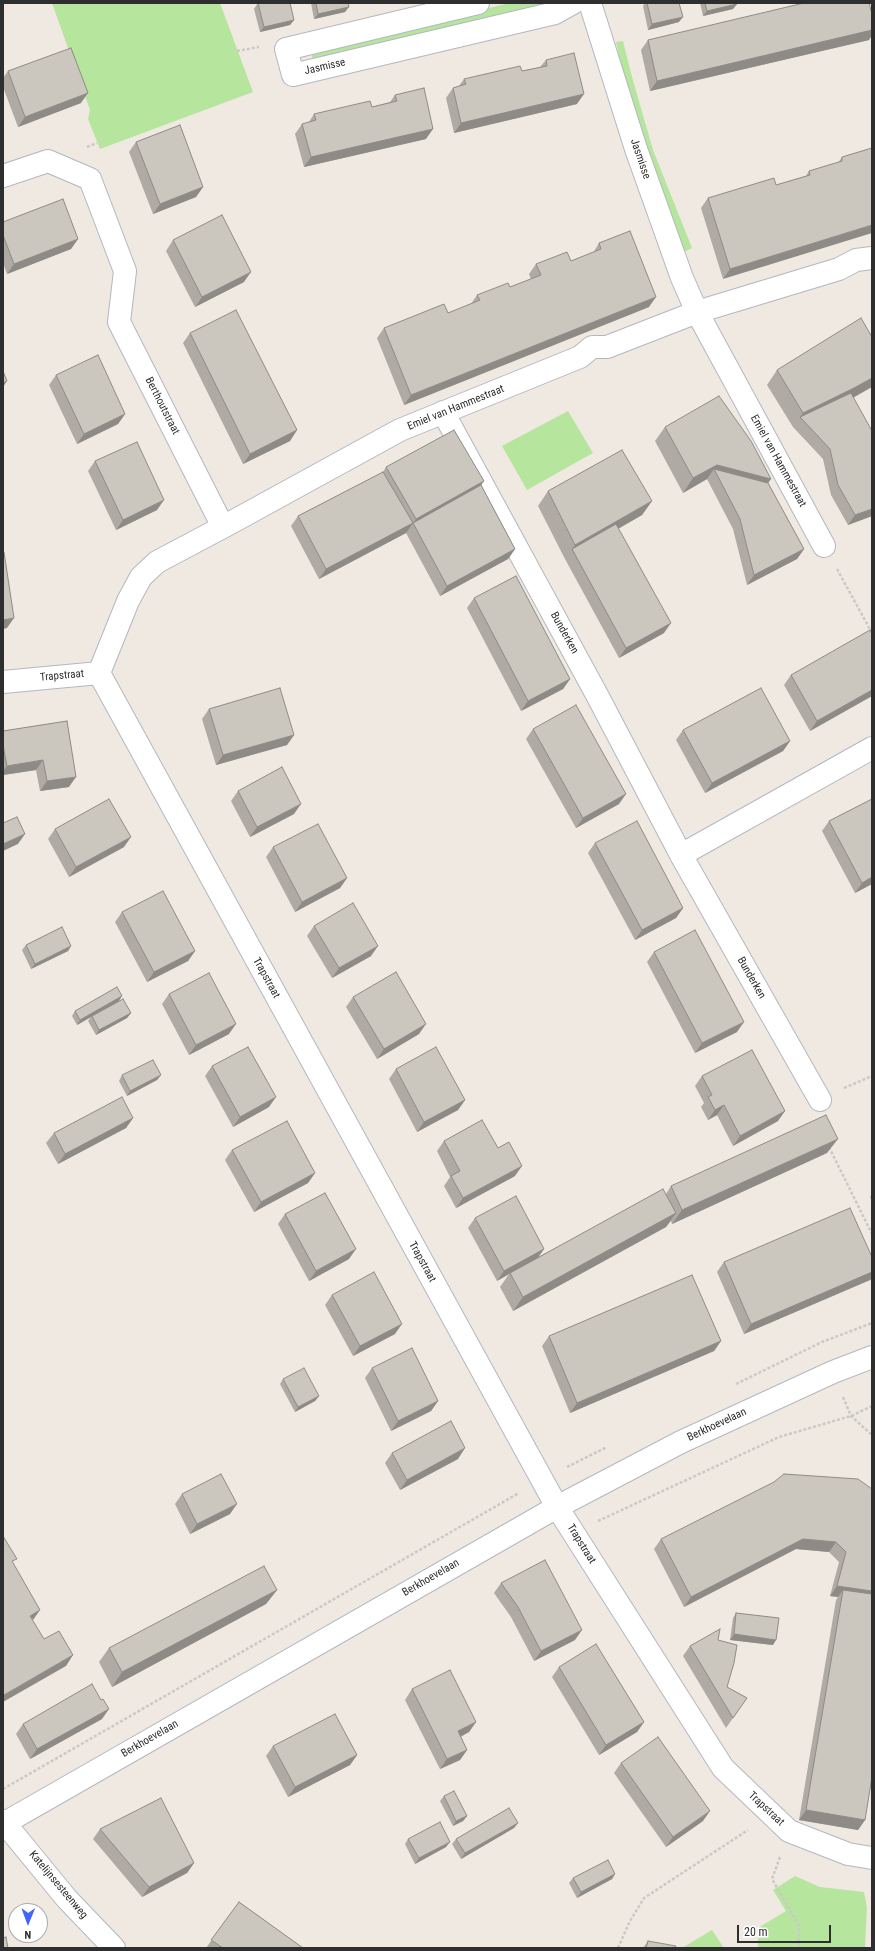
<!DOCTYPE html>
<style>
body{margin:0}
#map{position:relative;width:875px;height:1951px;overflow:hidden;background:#efe9e1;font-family:"Roboto Condensed",sans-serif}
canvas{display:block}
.frame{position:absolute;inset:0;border:4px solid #2e2e2e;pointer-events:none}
.north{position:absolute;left:8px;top:1903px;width:40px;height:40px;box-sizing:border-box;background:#fff;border:1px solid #ababab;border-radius:50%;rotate:181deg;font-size:11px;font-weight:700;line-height:16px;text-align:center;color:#2e2e2e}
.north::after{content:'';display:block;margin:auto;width:14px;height:18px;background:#4264fb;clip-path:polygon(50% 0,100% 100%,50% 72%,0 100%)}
.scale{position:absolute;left:737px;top:1925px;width:94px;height:18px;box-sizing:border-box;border:2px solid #2e2e2e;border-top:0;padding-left:5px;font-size:12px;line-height:14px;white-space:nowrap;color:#2e2e2e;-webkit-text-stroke:3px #fff;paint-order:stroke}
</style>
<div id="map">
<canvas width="875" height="1951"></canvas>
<div class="frame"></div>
<div class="north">N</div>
<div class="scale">20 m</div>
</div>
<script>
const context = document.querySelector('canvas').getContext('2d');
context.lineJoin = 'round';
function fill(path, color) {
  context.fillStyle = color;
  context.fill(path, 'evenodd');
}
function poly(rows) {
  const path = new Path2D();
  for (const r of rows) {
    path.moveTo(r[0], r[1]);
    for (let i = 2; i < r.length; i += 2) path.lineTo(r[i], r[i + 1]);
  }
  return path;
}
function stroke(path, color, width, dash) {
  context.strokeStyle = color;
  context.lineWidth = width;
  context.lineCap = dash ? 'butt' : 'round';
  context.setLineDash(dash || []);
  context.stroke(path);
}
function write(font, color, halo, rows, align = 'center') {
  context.font = font + ' "Roboto Condensed",sans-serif';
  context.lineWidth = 3;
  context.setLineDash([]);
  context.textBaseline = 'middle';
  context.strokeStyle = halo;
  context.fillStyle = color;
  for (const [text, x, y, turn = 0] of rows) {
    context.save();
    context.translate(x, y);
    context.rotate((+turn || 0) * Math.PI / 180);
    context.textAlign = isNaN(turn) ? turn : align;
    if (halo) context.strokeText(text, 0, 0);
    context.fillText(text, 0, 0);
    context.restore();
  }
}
fill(poly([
 [52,3,220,3,253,92,100,149,88,119,90,110],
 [510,3,551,3,313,62,311,50],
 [623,41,632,77,653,150,692,248,684,252,630,103,616,42],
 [568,411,593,453,527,490,502,446],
 [795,1876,820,1887,864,1892,867,1908,865,1948,758,1948,758,1928,786,1911,773,1890],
 [712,1930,724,1948,682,1948]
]), '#b6e59e');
const street = poly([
 [478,3,286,49,293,75,555,13,573,3],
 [590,3,636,149,682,278,697,312,824,546],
 [3,176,48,161,90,179,125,271,119,322,223,527,157,562,141,577,128,601,99,673],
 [443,412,597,695,681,855,820,1100],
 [223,527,400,430,580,357,592,347,607,347,697,312,839,269,856,260,872,258],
 [99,673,557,1507,723,1768,789,1831,848,1854,872,1858],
 [3,682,99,673],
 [681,855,872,748]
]);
const secondary = poly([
 [3,1821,67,1899,114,1948],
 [3,1824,557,1507,681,1442,833,1372,872,1357]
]);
stroke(street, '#b4b7c1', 24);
stroke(secondary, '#b4b7c1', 24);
stroke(poly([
 [237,51,259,47],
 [87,147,97,143],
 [837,569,872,633],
 [844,1088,872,1076],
 [829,1147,872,1234],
 [736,1384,822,1342,872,1323],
 [843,1397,851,1416,872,1435],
 [567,1467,607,1447],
 [598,1521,779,1437,851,1416,872,1406],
 [3,1789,519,1493],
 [780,1857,772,1879,799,1926,799,1948],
 [618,1948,630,1921,644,1898,748,1830]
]), '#c9c9c9', 2.5, [3, 2]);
stroke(street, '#fff', 22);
stroke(secondary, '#fff', 22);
fill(poly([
 [258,3,294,20,290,25,260,32,254,9],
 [311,3,348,3,345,12,314,19],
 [645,3,679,3,679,22,648,30,643,6],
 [700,3,737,3,737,4,733,9,703,16],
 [872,14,872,35,869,40,650,91,641,50,648,40],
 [546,60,577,104,454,133,446,98,453,88,459,86,464,79,522,71,540,67],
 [8,71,81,103,18,127,3,87,3,78],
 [395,95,426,139,304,167,295,134,302,124,309,122,314,114,372,107,390,102],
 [136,142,203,187,196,197,153,214,129,152],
 [872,148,723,279,701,208,708,198,776,185,806,176,809,171,838,163,842,157],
 [3,222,78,239,71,249,7,274,3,263],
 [173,240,244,282,195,307,166,251],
 [599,243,649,307,404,405,377,338,384,328,448,313,471,304,477,295,510,287,531,279,529,274,536,264,571,261,593,253],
 [190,333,297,430,290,441,243,464,183,343],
 [777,370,853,398,872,516,848,525,831,495,823,459,793,427,767,385],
 [56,375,125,414,118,424,77,444,49,385],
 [665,427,768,483,804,549,797,559,747,585,733,529,707,479,683,493,655,441],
 [95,461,157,510,116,530,88,471],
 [386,467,481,485,515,549,508,559,440,596,406,533,319,579,291,526,298,516,383,472],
 [548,491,652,501,642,515,618,529,664,633,619,658,565,559,538,506],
 [474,598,570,679,563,689,521,711,467,608],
 [872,634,872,696,810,731,784,685,791,675],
 [209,709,294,735,287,745,216,765,202,719],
 [67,721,69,787,40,791,36,770,3,775,3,731],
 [533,729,619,804,576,828,526,739],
 [683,730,790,741,783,751,705,793,676,740],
 [238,791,294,814,250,837,231,801],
 [872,799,872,884,855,893,822,831,829,821],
 [55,829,124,847,69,877,48,839],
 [595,843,683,908,676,918,635,940,588,853],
 [273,847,347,878,340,888,295,912,266,857],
 [122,912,195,951,188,961,147,982,115,922],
 [314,926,371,956,332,978,307,936],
 [26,945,71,946,68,951,31,969,22,950],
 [654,952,737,1032,695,1053,647,962],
 [169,994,229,1034,189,1055,162,1004],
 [122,996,118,1002,131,1013,127,1018,96,1035,88,1021,91,1017,77,1025,72,1016,75,1011],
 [353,997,419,1034,377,1059,346,1007],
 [212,1066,269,1107,233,1127,205,1076],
 [396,1069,465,1100,458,1110,417,1132,389,1079],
 [122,1075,161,1075,157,1080,127,1096,119,1081],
 [702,1076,778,1121,733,1146,717,1115,708,1120,701,1107,704,1103,695,1086],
 [133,1118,126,1128,58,1164,46,1143,54,1133],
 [444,1141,498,1148,515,1176,456,1208,444,1186,450,1177,437,1151],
 [232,1150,315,1173,308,1183,254,1212,225,1160],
 [827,1153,672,1224,671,1221,666,1227,513,1311,500,1287,509,1274,497,1281,468,1228,475,1218,544,1249,538,1257,666,1194,671,1186],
 [872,1194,872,1202,870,1197],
 [285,1214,349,1259,309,1281,278,1224],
 [872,1257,872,1278,870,1280,744,1334,717,1272,724,1262],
 [332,1295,395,1334,353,1356,325,1305],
 [549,1336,721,1341,714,1351,570,1413,542,1346],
 [372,1368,438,1401,431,1411,391,1431,365,1378],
 [283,1379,319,1396,315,1401,295,1412,280,1384],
 [392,1453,458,1459,400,1490,385,1463],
 [858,1479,865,1820,858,1830,799,1820,836,1600,838,1597,830,1596,839,1562,829,1552,796,1549,684,1607,654,1549,661,1539],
 [182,1494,230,1514,190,1534,175,1504],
 [501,1583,575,1640,534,1661,511,1617,494,1593],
 [277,1590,266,1604,112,1687,99,1662,109,1648],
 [736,1613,773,1645,730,1640,733,1618],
 [718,1640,727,1687,747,1698,726,1728,683,1656,690,1646],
 [559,1667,644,1722,637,1732,599,1755,552,1677],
 [412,1689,476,1722,469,1732,461,1737,467,1750,460,1760,440,1769,405,1700],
 [101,1700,102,1719,30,1759,16,1734,23,1724],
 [273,1746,357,1755,350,1765,288,1797,266,1756],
 [621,1763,703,1821,666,1847,614,1773],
 [444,1796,467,1816,463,1821,453,1826,440,1801],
 [518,1823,514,1828,461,1859,452,1844,456,1839],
 [100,1829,194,1863,187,1873,142,1897,93,1839],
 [408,1839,446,1847,415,1864,405,1844],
 [615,1874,612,1879,577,1898,569,1883,573,1878],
 [239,1902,303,1948,206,1948],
 [648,1941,675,1948,643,1948]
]), '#afaba4');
fill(poly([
 [737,4,733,9,703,16,707,11],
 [349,7,345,12,314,19,318,14],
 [683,17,679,22,648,30,652,24],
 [294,20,290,25,260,32,264,27],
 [872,30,872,35,869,40,650,91,657,81],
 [88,93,81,103,18,127,25,117],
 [584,94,577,104,454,133,461,123],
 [433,129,426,139,304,167,311,157],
 [203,187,196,197,153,214,160,204],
 [872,225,872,233,723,279,730,269],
 [78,239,71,249,7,274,14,264],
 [251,272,244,282,195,307,202,297],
 [656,297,649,307,404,405,411,395],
 [872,378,872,387,844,403,800,417,803,413],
 [7,381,3,387,3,383],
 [125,414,118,424,77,444,84,434],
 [297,430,290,441,243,464,250,454],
 [717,465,771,479,761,493,714,469,707,479,683,493,693,478],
 [484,481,474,495,413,523,406,533,319,579,326,569,413,523,416,519],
 [164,500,157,510,116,530,123,520],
 [652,501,642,515,574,554,572,549,575,545],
 [872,509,872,516,848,525,855,515],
 [515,549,508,559,440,596,447,586],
 [804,549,797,559,747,585,754,575],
 [14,618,7,628,3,629,3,620],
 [671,623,664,633,619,658,626,648],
 [570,679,563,689,521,711,528,701],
 [872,690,872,696,810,731,817,721],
 [294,735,287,745,216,765,223,755],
 [790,741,783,751,705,793,712,783],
 [43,760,36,770,3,775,3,771,7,766],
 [76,777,69,787,40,791,47,781],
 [626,794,619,804,576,828,583,818],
 [301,804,294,814,250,837,257,827],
 [25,834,18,844,3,851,3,844],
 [131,837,124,847,69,877,76,867],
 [872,877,872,884,855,893,862,883],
 [347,878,340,888,295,912,302,902],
 [683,908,676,918,635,940,642,930],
 [71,946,68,951,31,969,35,964],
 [378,946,371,956,332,978,339,968],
 [195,951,188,961,147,982,154,972],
 [122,996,118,1002,92,1016,91,1017,77,1025,80,1020],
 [131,1013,127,1018,96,1035,99,1030],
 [744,1022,737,1032,695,1053,702,1043],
 [236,1024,229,1034,189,1055,196,1045],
 [426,1024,419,1034,377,1059,384,1049],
 [161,1075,157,1080,127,1096,130,1091],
 [276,1097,269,1107,233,1127,240,1117],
 [465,1100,458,1110,417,1132,424,1122],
 [724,1105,717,1115,708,1120,715,1110],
 [785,1111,778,1121,733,1146,740,1136],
 [133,1118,126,1128,58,1164,65,1154],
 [838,1139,827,1153,672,1224,682,1210],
 [522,1166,515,1176,456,1208,463,1198],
 [315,1173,308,1183,254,1212,261,1202],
 [676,1213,666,1227,513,1311,523,1297],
 [356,1249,349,1259,309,1281,316,1271],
 [544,1249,537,1259,510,1273,509,1274,497,1281,504,1271],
 [872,1272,872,1278,870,1280,744,1334,751,1324],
 [402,1324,395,1334,353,1356,360,1346],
 [721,1341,714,1351,570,1413,577,1403],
 [319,1396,315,1401,295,1412,298,1407],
 [438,1401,431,1411,391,1431,398,1421],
 [465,1448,458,1459,400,1490,407,1480],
 [237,1504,230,1514,190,1534,197,1524],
 [803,1539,836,1542,829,1552,796,1549,684,1607,691,1597],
 [837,1586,872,1591,872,1602,843,1590,838,1597,830,1596],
 [277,1590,266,1604,112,1687,122,1672],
 [40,1610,33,1620,30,1616],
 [582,1630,575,1640,534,1661,541,1651],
 [734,1634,776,1640,773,1645,730,1640],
 [73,1655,66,1666,3,1702,3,1697,4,1695],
 [109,1709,102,1719,30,1759,37,1749],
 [476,1722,469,1732,451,1741,458,1731],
 [644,1722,637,1732,599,1755,606,1745],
 [467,1750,460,1760,440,1769,447,1759],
 [357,1755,350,1765,288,1797,295,1787],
 [806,1810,865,1820,858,1830,799,1820],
 [710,1811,703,1821,666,1847,673,1837],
 [467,1816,463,1821,453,1826,456,1821],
 [518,1823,514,1828,461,1859,465,1853],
 [450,1842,446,1847,415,1864,419,1858],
 [194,1863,187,1873,142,1897,149,1887],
 [615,1874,612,1879,577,1898,581,1892]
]), '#8e8b86');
const building = poly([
 [258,3,290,3,294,20,264,27,258,3],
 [316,3,348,3,349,7,318,14,316,3],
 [647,3,679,3,683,17,652,24,647,3],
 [705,3,737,3,737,4,707,11,705,3],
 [804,3,869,3,872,14,872,30,657,81,648,40,804,3],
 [71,48,88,93,25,117,8,71,71,48],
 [574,53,584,94,461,123,453,88,466,84,464,79,520,66,522,71,547,66,546,60,574,53],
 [424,88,433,129,311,157,302,124,316,120,314,114,370,101,372,107,397,101,395,95,424,88],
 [180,125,203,187,160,204,136,142,180,125],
 [872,148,872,225,730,269,708,198,774,178,776,185,810,175,809,171,842,161,842,157,872,148],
 [63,199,78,239,14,264,3,235,3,222,63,199],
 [222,215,251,272,202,297,173,240,222,215],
 [630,231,656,297,411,395,384,328,444,304,448,313,480,300,477,295,508,283,510,287,541,275,536,264,567,252,571,261,601,249,599,243,630,231],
 [236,310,297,430,250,454,190,333,236,310],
 [861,318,872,337,872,378,854,388,803,413,777,370,861,318],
 [98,355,125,414,84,434,56,375,98,355],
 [3,371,7,381,3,383,3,371],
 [851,393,872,431,872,509,855,515,838,485,830,449,800,417,851,393],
 [719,396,751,441,771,479,717,465,693,478,665,427,719,396],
 [454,430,484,481,416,519,386,467,454,430],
 [137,442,164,500,123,520,95,461,137,442],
 [622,450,652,501,575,545,548,491,622,450],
 [714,469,768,483,804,549,754,575,740,519,714,469],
 [383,472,413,523,326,569,298,516,383,472],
 [481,485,515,549,447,586,413,523,481,485],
 [616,524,671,623,626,648,572,549,616,524],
 [3,552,4,552,14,618,3,620,3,552],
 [516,576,570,679,528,701,474,598,516,576],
 [870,630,872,634,872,690,817,721,791,675,870,630],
 [280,688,294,735,223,755,209,709,280,688],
 [761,688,790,741,712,783,683,730,761,688],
 [576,705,626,794,583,818,533,729,576,705],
 [67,721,76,777,47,781,43,760,7,766,3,745,3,731,67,721],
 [282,767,301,804,257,827,238,791,282,767],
 [109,799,131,837,76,867,55,829,109,799],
 [872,799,872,877,862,883,829,821,872,799],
 [17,817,25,834,3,844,3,823,17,817],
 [637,821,683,908,642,930,595,843,637,821],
 [318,824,347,878,302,902,273,847,318,824],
 [163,891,195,951,154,972,122,912,163,891],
 [353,903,378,946,339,968,314,926,353,903],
 [62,927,71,946,35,964,26,945,62,927],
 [695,930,744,1022,702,1043,654,952,695,930],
 [396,972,426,1024,384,1049,353,997,396,972],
 [209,973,236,1024,196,1045,169,994,209,973],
 [117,987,122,996,80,1020,75,1011,117,987],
 [123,999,131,1013,99,1030,92,1016,123,999],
 [248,1047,276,1097,240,1117,212,1066,248,1047],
 [436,1047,465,1100,424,1122,396,1069,436,1047],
 [752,1050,785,1111,740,1136,724,1105,715,1110,708,1097,712,1095,702,1076,752,1050],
 [153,1060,161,1075,130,1091,122,1075,153,1060],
 [122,1097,133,1118,65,1154,54,1133,122,1097],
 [826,1115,838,1139,682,1210,671,1186,826,1115],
 [482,1120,498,1148,509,1142,522,1166,463,1198,451,1176,460,1171,444,1141,482,1120],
 [287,1121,315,1173,261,1202,232,1150,287,1121],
 [663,1189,676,1213,523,1297,510,1273,663,1189],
 [325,1193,356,1249,316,1271,285,1214,325,1193],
 [516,1196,544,1249,504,1271,475,1218,516,1196],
 [850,1208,872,1257,872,1272,751,1324,724,1262,850,1208],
 [374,1272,402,1324,360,1346,332,1295,374,1272],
 [692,1275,721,1341,577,1403,549,1336,692,1275],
 [412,1348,438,1401,398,1421,372,1368,412,1348],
 [304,1368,319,1396,298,1407,283,1379,304,1368],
 [451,1421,465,1448,407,1480,392,1453,451,1421],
 [221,1474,237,1504,197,1524,182,1494,221,1474],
 [784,1474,858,1479,872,1489,872,1591,837,1586,846,1552,836,1542,803,1539,691,1597,661,1539,774,1482,784,1474],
 [3,1536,17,1559,12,1561,40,1610,30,1616,44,1639,59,1631,73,1655,4,1695,3,1693,3,1536],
 [545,1560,582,1630,541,1651,518,1607,501,1583,545,1560],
 [264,1566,277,1590,122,1672,109,1648,264,1566],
 [843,1590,872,1594,872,1777,865,1820,806,1810,843,1590],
 [736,1613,779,1618,776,1640,734,1634,736,1613],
 [720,1629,718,1640,737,1645,734,1663,727,1687,747,1698,733,1718,690,1646,720,1629],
 [596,1644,644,1722,606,1745,559,1667,596,1644],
 [450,1670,476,1722,458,1731,467,1750,447,1759,412,1689,450,1670],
 [92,1684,101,1700,103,1699,109,1709,37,1749,23,1724,92,1684],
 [335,1714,357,1755,295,1787,273,1746,335,1714],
 [658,1737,710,1811,673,1837,621,1763,658,1737],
 [454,1791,467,1816,456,1821,444,1796,454,1791],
 [161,1798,194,1863,149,1887,100,1829,161,1798],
 [509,1808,518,1823,465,1853,456,1839,509,1808],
 [440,1822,450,1842,419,1858,408,1839,440,1822],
 [608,1860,615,1874,581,1892,573,1878,608,1860],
 [239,1902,303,1948,223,1948,211,1940,239,1902],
 [6,1937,8,1948,3,1948,3,1938,6,1937],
 [648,1941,676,1946,675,1948,646,1948,648,1941]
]);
fill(building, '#cbc7bf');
stroke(building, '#8e8b86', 1);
write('11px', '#2e2e2e', '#fff', [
 ["Jasmisse",325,67,-13],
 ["Jasmisse",640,159,71],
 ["Berthoutstraat",162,406,63],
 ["Emiel van Hammestraat",456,408,-22],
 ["Emiel van Hammestraat",778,461,61],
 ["Bunderken",564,633,61],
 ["Trapstraat",62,676,-5],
 ["Trapstraat",266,978,61],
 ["Bunderken",751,978,60],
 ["Trapstraat",422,1262,61],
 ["Berkhoevelaan",717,1425,-25],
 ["Trapstraat",581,1544,58],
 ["Berkhoevelaan",431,1578,-30],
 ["Berkhoevelaan",150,1739,-30],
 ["Trapstraat",766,1809,43],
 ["Katelijnsesteenweg",58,1885,50]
]);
</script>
